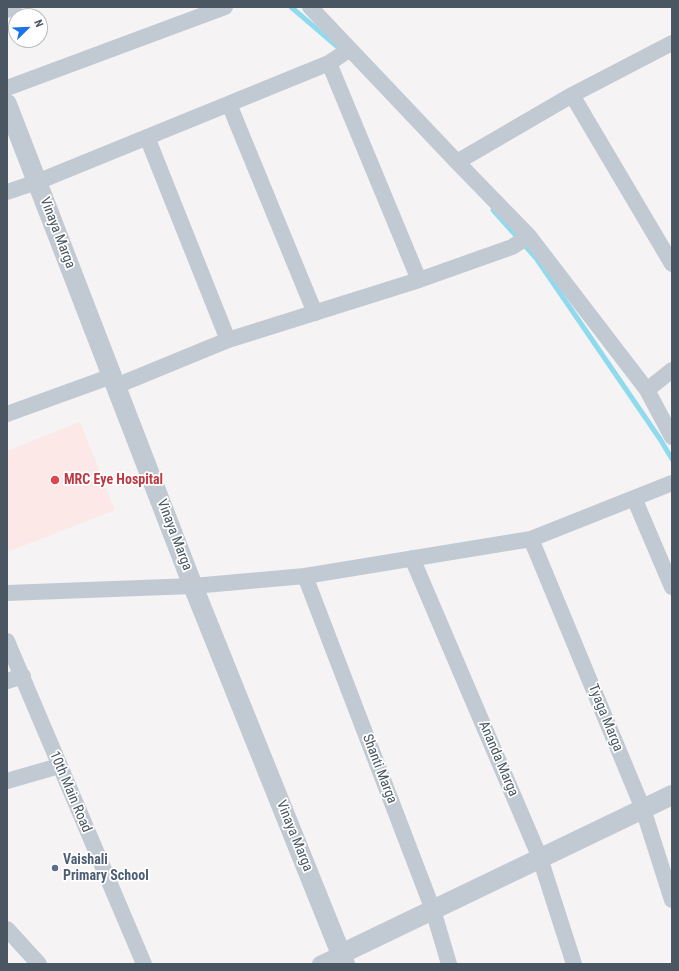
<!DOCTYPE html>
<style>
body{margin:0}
#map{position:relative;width:679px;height:971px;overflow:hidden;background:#f5f3f3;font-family:"Roboto Condensed",sans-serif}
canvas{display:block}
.frame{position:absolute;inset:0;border:8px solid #4a5661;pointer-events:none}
.north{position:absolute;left:8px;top:8px;width:40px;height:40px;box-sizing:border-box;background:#fff;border:1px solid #b7bbc0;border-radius:50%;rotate:67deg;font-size:11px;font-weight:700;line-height:16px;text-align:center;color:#4a5661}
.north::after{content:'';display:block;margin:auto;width:14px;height:18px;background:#1a73e8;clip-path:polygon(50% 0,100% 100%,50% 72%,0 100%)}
</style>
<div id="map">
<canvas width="679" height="971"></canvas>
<div class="frame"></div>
<div class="north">N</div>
</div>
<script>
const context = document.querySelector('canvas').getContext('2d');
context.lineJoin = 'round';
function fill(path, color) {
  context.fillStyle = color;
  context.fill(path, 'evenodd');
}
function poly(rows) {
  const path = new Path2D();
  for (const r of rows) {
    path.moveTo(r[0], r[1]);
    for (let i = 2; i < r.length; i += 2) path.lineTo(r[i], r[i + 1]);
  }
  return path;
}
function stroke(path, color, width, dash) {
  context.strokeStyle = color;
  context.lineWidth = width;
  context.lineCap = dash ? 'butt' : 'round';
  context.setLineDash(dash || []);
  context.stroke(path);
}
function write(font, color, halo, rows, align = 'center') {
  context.font = font + ' "Roboto Condensed",sans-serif';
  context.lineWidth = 3.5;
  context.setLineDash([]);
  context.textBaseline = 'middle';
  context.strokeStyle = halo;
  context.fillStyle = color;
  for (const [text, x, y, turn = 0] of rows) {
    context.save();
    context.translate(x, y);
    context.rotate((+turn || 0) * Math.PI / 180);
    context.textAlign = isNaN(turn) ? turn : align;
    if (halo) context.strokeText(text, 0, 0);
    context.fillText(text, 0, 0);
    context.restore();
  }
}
fill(poly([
 [80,422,115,510,7,552,7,451]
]), '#fce8e6');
stroke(poly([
 [291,7,339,48],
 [493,210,536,258,660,439,672,459]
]), '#90daee', 5);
stroke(poly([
 [310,7,457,162,529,236,647,390,672,437],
 [7,10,14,7],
 [329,63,419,280],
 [7,88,225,7],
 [572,95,672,264],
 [229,104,315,313],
 [147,137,228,340],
 [457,162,572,95,672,43],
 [7,192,37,182,329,63,350,49],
 [116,386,228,340,419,280,512,247,529,236],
 [647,390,672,370],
 [7,414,112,376],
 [634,498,672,587],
 [531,539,643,809,672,900],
 [412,558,540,858,574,964],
 [305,576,433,910,449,964],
 [7,593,193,586,305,576,531,539,672,483],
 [7,641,144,964],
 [7,681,23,676],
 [7,781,59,766],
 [7,929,39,964],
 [320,964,341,954]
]), '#c1cad2', 16);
stroke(poly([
 [7,104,193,586,345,964],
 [341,954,672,795]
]), '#c1cad2', 20);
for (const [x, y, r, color] of [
 [55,480,5,"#e0444e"],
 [55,868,4,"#5c6f8a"]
]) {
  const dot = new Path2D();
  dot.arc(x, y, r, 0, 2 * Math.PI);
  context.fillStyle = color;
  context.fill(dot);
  stroke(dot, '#fff', 1.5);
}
write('14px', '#4a5661', '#fff', [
 ["Vinaya Marga",57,233,69],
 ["Vinaya Marga",174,535,69],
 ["Tyaga Marga",605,718,68],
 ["Ananda Marga",498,759,67],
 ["Shanti Marga",379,769,69],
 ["10th Main Road",70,792,67],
 ["Vinaya Marga",294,836,68]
]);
write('bold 14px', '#be3a42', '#fff', [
 ["MRC Eye Hospital",64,480]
], 'left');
write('bold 14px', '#4e5e75', '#fff', [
 ["Vaishali",63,860],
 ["Primary School",63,876]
], 'left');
</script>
